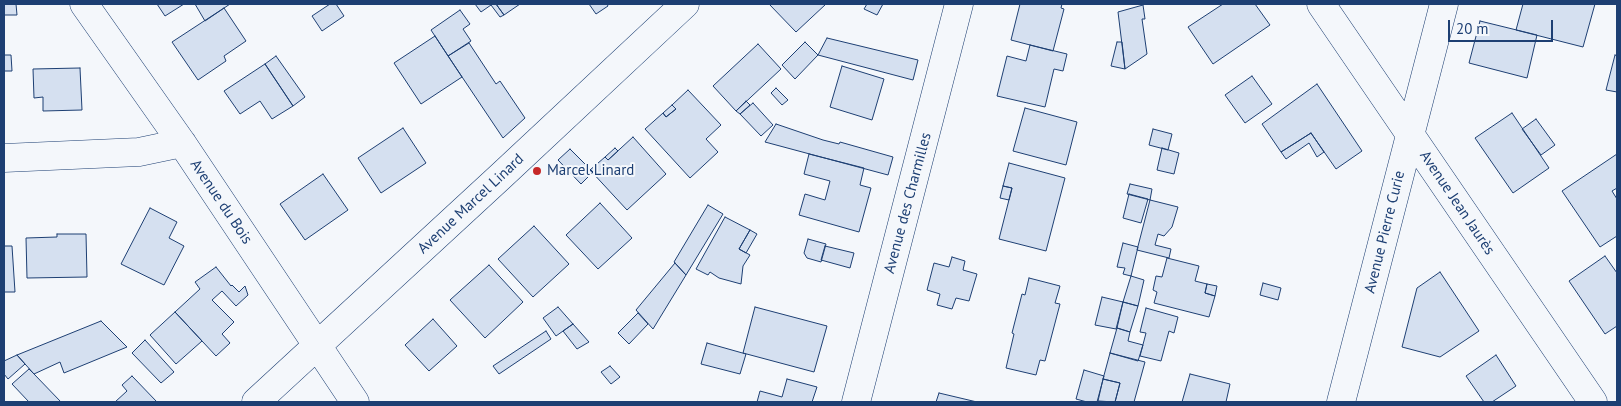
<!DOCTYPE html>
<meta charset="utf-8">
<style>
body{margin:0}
#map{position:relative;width:1621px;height:406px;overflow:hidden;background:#f4f7fb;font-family:"PT Sans",sans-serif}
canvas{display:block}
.frame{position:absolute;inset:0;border:5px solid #1d3f73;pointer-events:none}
.scale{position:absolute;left:1448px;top:20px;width:105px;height:22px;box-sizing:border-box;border:2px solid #1d3f73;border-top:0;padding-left:6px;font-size:15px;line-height:18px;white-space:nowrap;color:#1d3f73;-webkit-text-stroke:4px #f4f7fb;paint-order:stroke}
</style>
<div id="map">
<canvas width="1621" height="406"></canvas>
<div class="frame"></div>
<div class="scale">20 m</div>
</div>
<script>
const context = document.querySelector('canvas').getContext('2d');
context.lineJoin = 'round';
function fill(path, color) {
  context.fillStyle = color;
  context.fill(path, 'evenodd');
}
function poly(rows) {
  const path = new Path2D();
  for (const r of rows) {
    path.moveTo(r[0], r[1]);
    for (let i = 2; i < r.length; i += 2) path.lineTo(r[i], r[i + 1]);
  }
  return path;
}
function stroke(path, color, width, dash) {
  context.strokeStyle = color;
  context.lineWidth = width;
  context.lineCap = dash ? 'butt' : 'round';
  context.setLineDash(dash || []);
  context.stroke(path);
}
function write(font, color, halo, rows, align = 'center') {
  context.font = font + ' "PT Sans",sans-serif';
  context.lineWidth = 4;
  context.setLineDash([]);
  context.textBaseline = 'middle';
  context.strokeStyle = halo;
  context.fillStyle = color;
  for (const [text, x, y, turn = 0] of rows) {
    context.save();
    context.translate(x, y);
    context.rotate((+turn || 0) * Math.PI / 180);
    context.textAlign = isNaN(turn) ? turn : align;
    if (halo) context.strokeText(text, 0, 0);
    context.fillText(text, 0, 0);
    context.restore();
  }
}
const building = poly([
 [4,4,16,4,17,15,4,15,4,4],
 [157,4,184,4,165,16,157,4],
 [195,4,230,4,205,21,195,4],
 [330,4,336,4,344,16,322,31,312,16,330,4],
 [475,4,496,4,504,15,500,17,491,5,481,12,475,4],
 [496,4,520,4,504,15,496,4],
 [589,4,607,4,608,6,596,14,589,4],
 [769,4,826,4,796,32,769,4],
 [867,4,883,4,877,15,864,9,867,4],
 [1020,4,1062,4,1061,8,1064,9,1053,51,1011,40,1020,4],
 [1223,4,1255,4,1270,25,1213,64,1188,27,1223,4],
 [1523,4,1595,4,1583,47,1516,30,1523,4],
 [1143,5,1145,19,1142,19,1147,54,1125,69,1118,12,1143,5],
 [224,8,246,41,224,56,226,61,198,80,172,42,224,8],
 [460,10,470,24,463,29,471,41,448,56,431,30,460,10],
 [1480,21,1537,35,1527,78,1469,63,1480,21],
 [435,36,462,77,421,104,394,63,435,36],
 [827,38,918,60,913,80,818,55,827,38],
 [805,42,818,55,795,79,782,65,805,42],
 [1117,42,1122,42,1125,69,1111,66,1117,42],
 [469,43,496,84,500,81,525,118,503,138,448,56,469,43],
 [758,44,781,69,736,111,713,86,758,44],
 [1030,45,1067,54,1063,71,1054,69,1045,107,997,96,1007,56,1026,61,1030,45],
 [4,55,11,55,12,71,4,71,4,55],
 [1615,55,1617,56,1617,92,1606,90,1615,55],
 [276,56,305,97,293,106,265,64,276,56],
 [265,64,293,106,272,119,260,101,240,114,224,91,265,64],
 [842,66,884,79,872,120,830,107,842,66],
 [80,68,82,110,43,111,43,97,34,98,33,69,80,68],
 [1252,76,1272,104,1245,123,1225,95,1252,76],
 [1317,84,1362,151,1336,169,1311,133,1281,152,1262,124,1317,84],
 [776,88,788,100,782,105,771,93,776,88],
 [688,90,721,125,706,139,718,152,690,178,645,129,663,113,666,117,676,109,672,105,688,90],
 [746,101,750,105,740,114,736,111,746,101],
 [753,103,773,125,761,136,740,114,753,103],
 [672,105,676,109,666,117,663,113,672,105],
 [1025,108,1077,122,1066,165,1013,151,1025,108],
 [1512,113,1549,168,1513,193,1475,138,1512,113],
 [1536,119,1555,145,1541,155,1522,129,1536,119],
 [776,124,823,140,839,144,840,142,893,157,888,175,765,142,776,124],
 [403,128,426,163,381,193,358,158,403,128],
 [1153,129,1172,134,1168,150,1149,145,1153,129],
 [1311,133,1324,152,1317,157,1309,143,1286,159,1281,152,1311,133],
 [633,137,666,174,627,210,590,170,605,157,608,160,633,137],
 [615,148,618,151,608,160,605,157,615,148],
 [1162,148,1179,153,1174,174,1157,170,1162,148],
 [570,149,593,172,581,184,558,160,570,149],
 [809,154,864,168,860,185,871,188,859,232,799,215,805,194,825,200,830,181,804,174,809,154],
 [1617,154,1617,188,1612,191,1617,199,1617,236,1600,247,1562,191,1617,154],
 [1009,163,1065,178,1046,251,999,239,1012,188,1003,186,1009,163],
 [323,174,348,210,305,240,280,204,323,174],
 [1130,184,1152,189,1150,200,1127,194,1130,184],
 [1003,186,1012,188,1009,200,1000,198,1003,186],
 [1129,194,1148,199,1141,223,1123,218,1129,194],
 [1150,200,1178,207,1172,227,1164,236,1158,234,1155,245,1171,249,1169,258,1137,250,1150,200],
 [600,203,632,238,598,269,566,235,600,203],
 [708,205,723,214,686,275,674,262,708,205],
 [150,208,177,222,169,238,184,246,164,285,121,264,150,208],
 [725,217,750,230,739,249,750,255,743,266,741,284,719,278,710,272,708,275,696,269,725,217],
 [534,226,569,264,533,297,498,259,534,226],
 [750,230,757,234,746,253,739,249,750,230],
 [57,234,86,234,87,277,27,278,26,238,57,237,57,234],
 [808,239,826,244,821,262,807,258,804,253,808,239],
 [1123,243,1138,247,1131,276,1123,274,1125,268,1117,267,1123,243],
 [4,246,12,246,15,292,4,292,4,246],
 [825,246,854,253,850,268,821,260,825,246],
 [1605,256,1617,273,1617,326,1605,334,1569,281,1605,256],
 [952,257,965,261,963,270,977,274,969,301,956,298,952,309,937,305,940,294,927,290,934,263,949,267,952,257],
 [1167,258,1199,266,1195,281,1207,284,1205,293,1215,296,1209,317,1154,303,1157,292,1153,290,1156,276,1162,277,1167,258],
 [675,263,686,275,653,329,636,310,675,263],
 [489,265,523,302,485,338,450,300,489,265],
 [216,267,231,286,232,285,239,292,245,286,248,295,236,306,222,291,212,300,234,322,222,334,230,343,216,356,175,312,200,289,195,282,216,267],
 [1440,272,1479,331,1440,357,1402,347,1417,288,1440,272],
 [1131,276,1144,280,1138,306,1123,302,1131,276],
 [1029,278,1060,286,1055,303,1060,304,1045,361,1040,360,1036,375,1006,368,1014,334,1012,333,1022,294,1025,295,1029,278],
 [1263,283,1281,288,1278,300,1260,295,1263,283],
 [1207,284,1217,286,1215,296,1205,293,1207,284],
 [1102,297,1123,302,1116,329,1095,325,1102,297],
 [1123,302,1138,306,1130,332,1117,328,1123,302],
 [558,307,573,324,556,336,543,318,558,307],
 [755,307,827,326,814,372,743,353,755,307],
 [1146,308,1178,317,1174,333,1169,331,1161,361,1140,356,1146,333,1140,332,1146,308],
 [175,312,202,341,176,364,150,335,175,312],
 [638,313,648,324,629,344,618,333,638,313],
 [433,319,457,346,429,371,405,345,433,319],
 [101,321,127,347,64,373,60,362,34,374,17,355,101,321],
 [573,324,589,342,577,349,563,331,573,324],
 [1117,328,1130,332,1128,341,1143,345,1138,361,1110,353,1117,328],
 [546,331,551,339,499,374,493,366,546,331],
 [145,340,174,372,161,383,132,353,145,340],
 [707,343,746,354,740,374,701,364,707,343],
 [1110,353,1145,362,1134,402,1115,402,1120,383,1103,379,1110,353],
 [17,355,25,364,8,379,4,374,4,361,17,355],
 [1496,355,1516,386,1492,402,1484,402,1466,376,1496,355],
 [610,366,620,377,611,384,601,372,610,366],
 [29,369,34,374,61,402,29,402,12,384,29,369],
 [1084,370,1104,376,1097,402,1087,402,1076,399,1084,370],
 [1190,374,1230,384,1226,402,1182,402,1190,374],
 [132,376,157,402,115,402,127,391,122,385,132,376],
 [787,379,817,387,812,402,757,402,760,391,782,397,787,379],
 [1103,379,1120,383,1115,402,1098,401,1103,379],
 [939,393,977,402,936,402,939,393]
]);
fill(building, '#d5e0f0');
stroke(building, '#1d3f73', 1);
const minor = poly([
 [84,4,182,143,355,402],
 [1321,4,1593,402],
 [4,158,139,152,182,143],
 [256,402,501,176,685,4],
 [856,402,959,4],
 [1341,402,1444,4]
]);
stroke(minor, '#1d3f73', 29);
stroke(minor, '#f4f7fb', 28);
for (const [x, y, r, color] of [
 [537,171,5,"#c62828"]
]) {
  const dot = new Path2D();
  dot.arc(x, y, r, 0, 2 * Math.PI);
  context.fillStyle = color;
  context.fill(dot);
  stroke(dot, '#f4f7fb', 2);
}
write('15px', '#1d3f73', '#f4f7fb', [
 ["Marcel Linard",547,171]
], 'left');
write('15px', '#1d3f73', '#f4f7fb', [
 ["Avenue du Bois",221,202,56],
 ["Avenue des Charmilles",908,203,-75],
 ["Avenue Jean Jaurès",1457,203,56],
 ["Avenue Marcel Linard",471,204,-43],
 ["Avenue Pierre Curie",1385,232,-76]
]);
</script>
